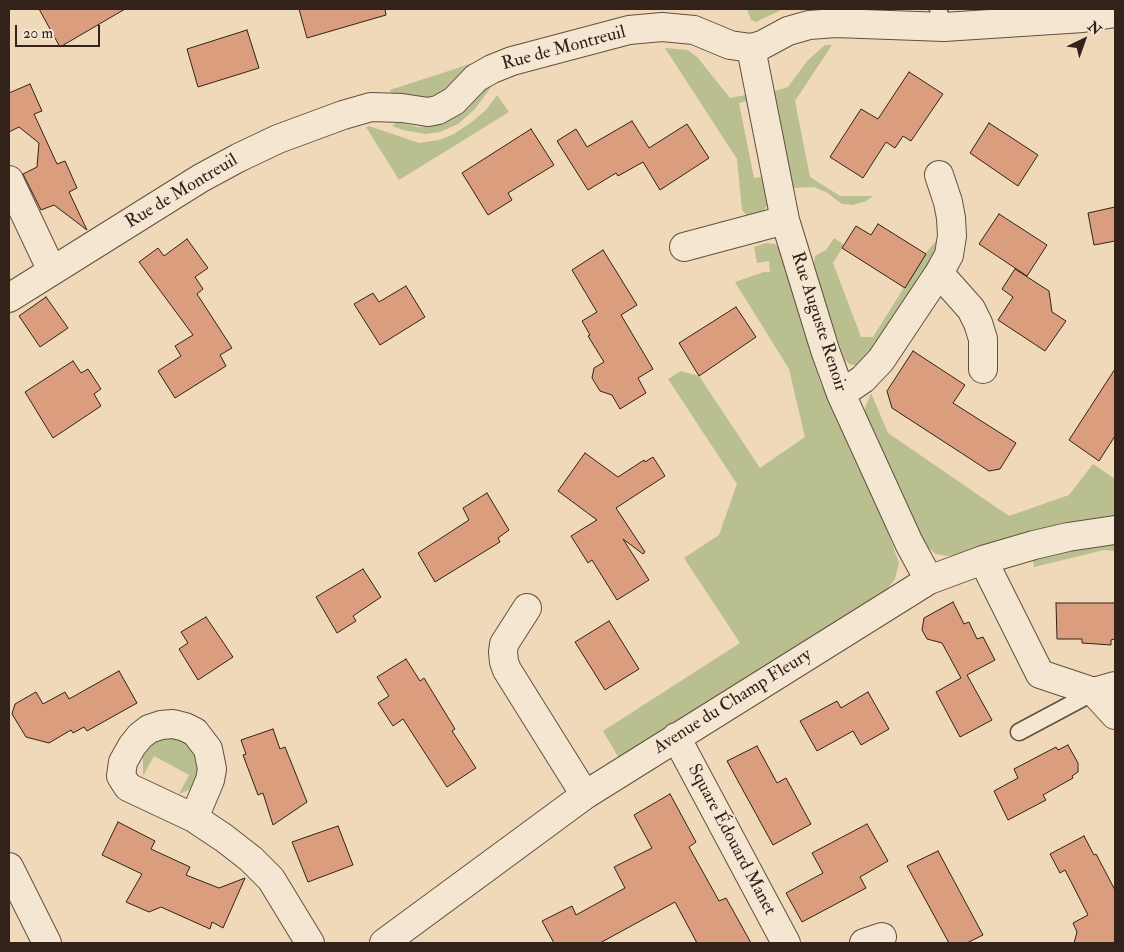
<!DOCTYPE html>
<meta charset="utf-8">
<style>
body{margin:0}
#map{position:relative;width:1124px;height:952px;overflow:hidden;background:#efd9b8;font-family:"IM FELL Double Pica",serif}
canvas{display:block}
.frame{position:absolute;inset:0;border:10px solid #32221a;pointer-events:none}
.north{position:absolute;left:1059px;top:15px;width:50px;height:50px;-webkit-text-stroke:4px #f5e6d1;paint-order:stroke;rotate:42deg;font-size:14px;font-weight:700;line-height:20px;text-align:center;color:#32221a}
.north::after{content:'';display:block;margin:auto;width:18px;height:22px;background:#32221a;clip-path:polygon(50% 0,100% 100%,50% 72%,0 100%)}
.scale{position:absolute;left:15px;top:25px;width:85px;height:22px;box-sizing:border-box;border:2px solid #32221a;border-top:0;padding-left:6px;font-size:15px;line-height:18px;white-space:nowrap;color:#32221a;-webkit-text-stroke:4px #f5e6d1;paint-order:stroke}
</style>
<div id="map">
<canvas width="1124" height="952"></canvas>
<div class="frame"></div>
<div class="north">N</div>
<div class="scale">20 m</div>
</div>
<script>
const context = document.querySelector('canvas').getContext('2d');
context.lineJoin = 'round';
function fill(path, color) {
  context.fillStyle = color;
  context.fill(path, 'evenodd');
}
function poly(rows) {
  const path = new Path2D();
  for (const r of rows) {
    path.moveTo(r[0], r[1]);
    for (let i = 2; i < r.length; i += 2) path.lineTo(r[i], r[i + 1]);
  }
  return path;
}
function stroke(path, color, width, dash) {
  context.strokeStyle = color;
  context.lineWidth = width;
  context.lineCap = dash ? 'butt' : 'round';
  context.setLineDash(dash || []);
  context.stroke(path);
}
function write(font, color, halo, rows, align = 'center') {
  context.font = font + ' "IM FELL Double Pica",serif';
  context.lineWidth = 4;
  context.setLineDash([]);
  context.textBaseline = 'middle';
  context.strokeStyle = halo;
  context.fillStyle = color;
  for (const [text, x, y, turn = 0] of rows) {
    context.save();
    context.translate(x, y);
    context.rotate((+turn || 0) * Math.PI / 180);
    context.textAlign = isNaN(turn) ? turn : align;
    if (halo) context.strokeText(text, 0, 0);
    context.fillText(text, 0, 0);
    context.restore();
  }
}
fill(poly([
 [747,9,783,9,756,22,751,20],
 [825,45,832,45,795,101,810,177,840,196,873,196,866,201,853,205,842,204,826,192,814,187,791,188,772,92,788,87,808,60],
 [665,48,688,50,698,58,730,98,746,95,747,101,739,103,754,178,763,177,769,202,764,210,755,218,748,217,742,210,737,159],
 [473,63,474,66,452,87,435,99,392,96,390,90],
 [491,82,491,87,475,109,458,124,440,132,425,134,403,130,392,126,397,122,418,127,436,125,448,120],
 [497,95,509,112,399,180,366,127,369,126,419,143,439,140,454,134,473,121,486,110],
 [939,237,933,264,862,367,849,364,845,360,813,271,815,256,826,250,834,238,844,245,833,263,861,337,873,337,925,254],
 [766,243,775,244,779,249,820,382,880,510,899,563,895,579,885,592,620,760,603,731,740,643,684,558,719,535,737,484,668,379,681,371,699,376,760,468,805,437,789,369,735,282,764,272,770,272,769,261,757,263,754,247],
 [871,393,888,433,1009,516,1069,495,1093,464,1115,479,1115,517,1077,522,994,542,961,555,947,556,936,554,924,544,865,426,865,408],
 [1115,540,1115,551,1104,550,1034,567,1033,560,1068,546],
 [170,734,191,744,198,772,191,789,179,794,189,775,154,756,143,776,143,757,151,743]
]), '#b9bf8f');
const building = poly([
 [39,9,125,9,60,47,39,9],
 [299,9,385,9,386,15,307,38,299,9],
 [247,30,259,68,198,87,187,49,247,30],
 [909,72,943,94,911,141,903,136,895,148,886,142,863,178,830,157,861,109,878,119,909,72],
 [30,84,42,111,34,114,57,164,65,161,77,188,69,192,87,230,54,205,41,210,23,174,37,167,39,143,19,127,9,132,9,93,30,84],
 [632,121,649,148,687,124,709,158,660,190,643,162,618,176,616,173,588,190,557,141,576,129,587,147,632,121],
 [989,123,1038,155,1018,186,970,153,989,123],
 [531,129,554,165,508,193,512,200,488,215,462,173,531,129],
 [1115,207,1115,241,1094,245,1088,213,1115,207],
 [999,214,1047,245,1027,276,979,244,999,214],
 [878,224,926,254,905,288,842,248,856,226,871,235,878,224],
 [187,239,208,268,195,277,203,289,197,294,232,348,220,355,226,366,175,398,158,371,181,356,175,346,193,335,139,262,158,248,164,256,187,239],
 [603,250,637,305,621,315,653,369,638,378,646,393,620,409,612,395,600,391,592,378,594,368,604,362,588,336,590,335,582,321,597,312,572,270,603,250],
 [1015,269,1049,291,1052,312,1066,321,1045,351,998,320,1013,297,1002,289,1015,269],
 [406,286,425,317,380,345,354,304,373,293,379,302,406,286],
 [46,297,68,328,40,347,19,316,46,297],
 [736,307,756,337,699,376,679,343,736,307],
 [913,351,965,385,953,403,1016,443,1000,469,989,471,892,408,887,391,913,351],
 [73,361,81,373,88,369,101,389,94,394,101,406,53,438,25,392,73,361],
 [1115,369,1115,436,1099,461,1069,440,1115,369],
 [585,453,618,477,644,460,645,462,653,457,665,476,616,508,645,552,643,554,623,539,649,580,617,600,592,560,588,563,571,536,597,520,558,491,585,453],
 [487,493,509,530,498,538,500,542,435,582,418,553,469,520,463,508,487,493],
 [363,569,381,597,353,616,356,621,337,633,316,597,363,569],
 [953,602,964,624,969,622,977,639,983,637,995,660,967,675,992,720,960,737,936,692,961,678,942,643,927,639,922,630,924,618,953,602],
 [1056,603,1115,603,1115,639,1111,640,1111,645,1082,643,1082,639,1057,639,1056,603],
 [206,617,233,657,198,680,179,649,188,643,181,632,206,617],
 [609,621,639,669,605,690,575,642,609,621],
 [406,659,420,681,424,678,455,729,452,731,476,768,447,787,403,719,393,726,378,703,389,696,377,677,406,659],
 [119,671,137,703,87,731,84,727,73,733,71,730,49,743,26,737,12,714,15,704,36,692,43,704,65,692,69,699,119,671],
 [868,692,889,729,861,745,853,731,817,751,800,721,837,701,841,708,868,692],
 [273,729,280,749,285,747,307,802,273,825,263,793,258,795,243,755,246,754,241,740,273,729],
 [1068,745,1078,763,1078,772,1072,776,1073,778,1043,795,1046,800,1008,820,994,791,1018,778,1014,769,1056,747,1058,750,1068,745],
 [757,746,777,783,786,778,811,824,773,845,727,761,757,746],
 [670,794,696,842,689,847,719,901,726,898,751,943,697,943,675,902,600,943,554,943,542,921,572,906,576,915,625,888,614,867,652,848,634,815,670,794],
 [118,822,155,841,151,849,190,867,186,875,219,888,245,878,223,928,212,922,210,929,161,907,149,912,126,902,142,874,102,855,118,822],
 [867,824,888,861,860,877,866,888,802,922,786,893,823,873,812,853,867,824],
 [338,826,353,865,308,882,292,842,338,826],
 [1084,836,1094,855,1096,854,1115,890,1115,943,1074,943,1077,932,1073,923,1088,915,1065,870,1060,873,1050,854,1084,836],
 [938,851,983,935,967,943,949,943,907,866,938,851]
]);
fill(building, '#da9d7e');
stroke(building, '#32221a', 1);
const lane = poly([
 [938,9,944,27],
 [1019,732,1094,692]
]);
const street = poly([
 [751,48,785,220,825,350,841,394,909,543,929,580],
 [939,175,948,202,951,218,952,236,949,255,939,273,971,309,978,323,983,339,983,369],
 [9,180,52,271],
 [684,247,785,220],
 [9,298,201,178,238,158,278,139,343,115,371,107,402,108,428,112,438,110,454,101,476,78,492,69,512,61,629,30,662,27,694,30,730,45,751,48,762,45,788,31,809,25,836,23,944,27,1083,18,1115,13],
 [841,394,863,379,881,360,939,273],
 [983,560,1040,674,1094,692,1115,686],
 [527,608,504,644,503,652,504,662,507,670,585,795],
 [1094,692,1115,715],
 [676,737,786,943],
 [194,818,210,780,212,769,208,749,195,732,185,727,173,724,161,725,149,729,140,736,132,746,123,762,121,776,128,787,194,818,224,838,251,859,271,879,310,943],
 [9,867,47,943],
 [384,943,585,795,929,580,983,560,1034,545,1068,537,1115,530],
 [864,943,882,937]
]);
stroke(lane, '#615042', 19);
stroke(street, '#615042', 30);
stroke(lane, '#f5e6d1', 16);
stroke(street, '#f5e6d1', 28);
write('18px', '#32221a', '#f5e6d1', [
 ["Rue de Montreuil",564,49,-15],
 ["Rue de Montreuil",182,192,-31],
 ["Rue Auguste Renoir",818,322,72],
 ["Avenue du Champ Fleury",733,702,-32],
 ["Square Édouard Manet",731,840,62]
]);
</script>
